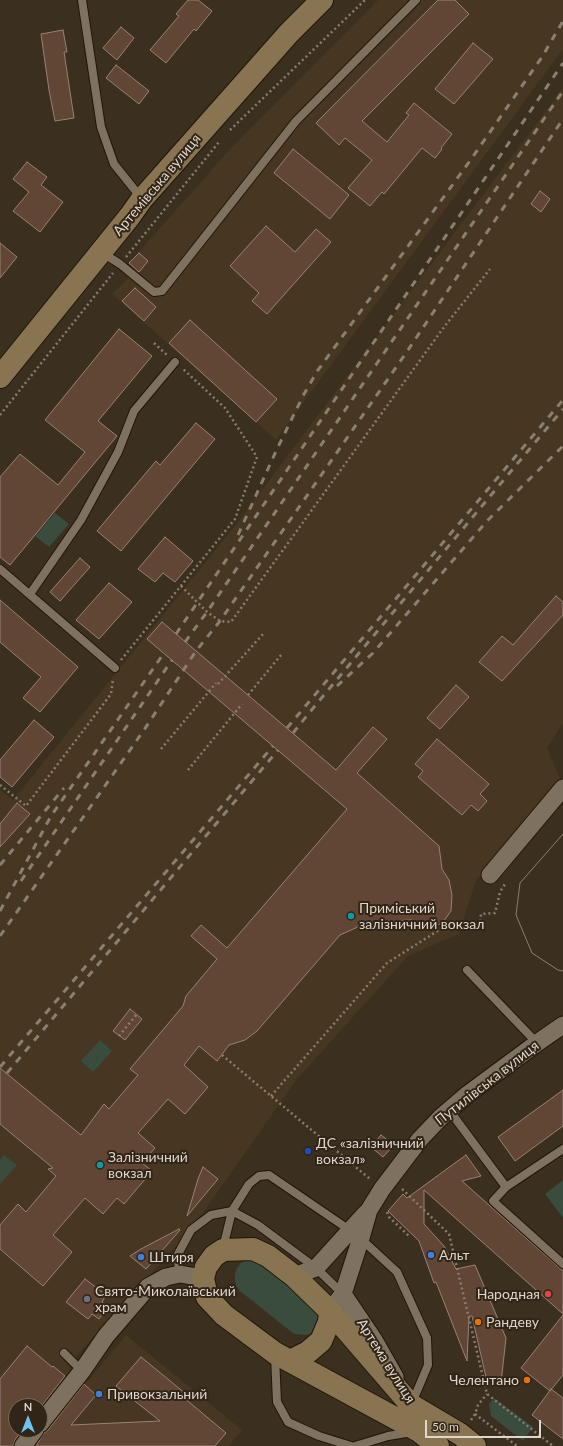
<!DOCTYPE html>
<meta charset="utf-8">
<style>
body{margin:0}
#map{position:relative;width:563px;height:1446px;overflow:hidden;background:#3b2f1f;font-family:Lato,sans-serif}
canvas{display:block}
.north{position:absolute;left:8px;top:1398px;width:40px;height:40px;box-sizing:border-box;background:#302516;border:1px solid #766c5f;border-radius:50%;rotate:0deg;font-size:11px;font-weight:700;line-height:16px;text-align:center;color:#dfd7cd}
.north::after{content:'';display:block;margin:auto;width:14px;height:18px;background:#6fc2f4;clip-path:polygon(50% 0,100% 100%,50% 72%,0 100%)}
.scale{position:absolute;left:425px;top:1420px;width:116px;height:18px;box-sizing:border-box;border:2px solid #dfd7cd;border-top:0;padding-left:5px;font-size:12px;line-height:14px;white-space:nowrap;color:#dfd7cd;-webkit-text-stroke:3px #302516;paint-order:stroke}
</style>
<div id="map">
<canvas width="563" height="1446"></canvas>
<div class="north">N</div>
<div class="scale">50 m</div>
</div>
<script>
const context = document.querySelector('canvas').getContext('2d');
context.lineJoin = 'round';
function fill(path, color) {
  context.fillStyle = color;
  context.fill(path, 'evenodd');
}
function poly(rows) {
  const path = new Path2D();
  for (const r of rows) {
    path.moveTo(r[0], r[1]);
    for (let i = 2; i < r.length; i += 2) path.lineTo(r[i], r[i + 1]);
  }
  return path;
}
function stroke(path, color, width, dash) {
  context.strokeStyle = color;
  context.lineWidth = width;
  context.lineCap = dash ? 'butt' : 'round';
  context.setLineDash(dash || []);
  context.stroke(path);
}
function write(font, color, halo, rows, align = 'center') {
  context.font = font + ' Lato,sans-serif';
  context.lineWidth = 4;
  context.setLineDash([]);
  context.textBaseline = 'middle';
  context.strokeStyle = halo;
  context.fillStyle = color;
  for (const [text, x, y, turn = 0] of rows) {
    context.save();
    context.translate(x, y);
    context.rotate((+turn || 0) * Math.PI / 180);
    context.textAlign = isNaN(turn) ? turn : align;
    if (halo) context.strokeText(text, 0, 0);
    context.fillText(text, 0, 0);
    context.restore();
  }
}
fill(poly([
 [378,0,563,0,563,49,276,440,112,294,136,270,129,263,230,149],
 [563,88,563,723,547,748,562,783,476,880,459,934,408,956,297,1079,191,1230,68,1365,88,1381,126,1335,242,1430,229,1446,0,1446,0,1369,13,1355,0,1368,0,790,13,800,235,526],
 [16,1406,40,1406,40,1430,16,1430]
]), '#473622');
fill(poly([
 [55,513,69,524,49,547,35,536],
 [100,1040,112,1051,93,1072,81,1061],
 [4,1155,17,1165,0,1184,0,1160],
 [563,1180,563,1218,545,1194],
 [259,1258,320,1311,317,1329,312,1333,306,1335,294,1334,240,1291,236,1286,235,1280,235,1274,237,1268,241,1263,247,1259],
 [494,1398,533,1427,523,1441,491,1416,489,1404]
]), '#394c3d');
const building = poly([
 [188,0,198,0,212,11,196,31,194,29,166,63,150,50,179,16,176,14,188,0],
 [438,0,455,0,469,14,362,121,387,142,409,115,406,113,414,103,452,134,441,148,442,149,435,158,422,148,384,194,382,192,370,206,348,188,372,160,345,138,339,145,316,123,438,0],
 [121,27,134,38,117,60,103,48,121,27],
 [63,30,67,52,64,52,74,118,55,121,49,90,41,34,63,30],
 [473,43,493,59,454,104,435,89,473,43],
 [116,65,149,91,139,104,106,78,116,65],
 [293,149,349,195,330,219,274,173,293,149],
 [27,162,47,177,41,185,63,202,40,232,13,211,29,192,13,179,27,162],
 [540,191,550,199,541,212,531,204,540,191],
 [266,226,295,252,316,229,331,242,267,314,252,301,259,293,230,266,266,226],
 [0,243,17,257,0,278,0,243],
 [139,253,148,261,139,272,129,263,139,253],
 [135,288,156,307,144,321,122,301,135,288],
 [190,320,277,399,256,422,169,343,190,320],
 [119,329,152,356,98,421,117,436,10,565,0,557,0,477,20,454,58,485,85,452,45,420,119,329],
 [196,423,215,439,121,551,97,531,156,461,160,465,196,423],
 [165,537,193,561,175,582,163,573,155,582,138,569,165,537],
 [80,558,90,567,60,601,50,592,80,558],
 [109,583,132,602,99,639,76,620,109,583],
 [556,596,563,602,563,615,502,681,479,662,502,636,513,645,556,596],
 [0,600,78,667,40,712,23,698,41,677,0,642,0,600],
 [162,622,336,770,373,727,387,739,357,773,439,846,442,869,449,880,452,895,451,911,443,922,431,929,420,926,412,920,385,921,360,926,340,935,257,1031,245,1040,229,1045,217,1061,199,1046,184,1065,208,1087,185,1114,168,1099,138,1133,155,1148,142,1163,152,1171,124,1204,117,1198,103,1214,85,1198,53,1235,72,1252,43,1286,0,1249,0,1225,18,1204,26,1212,56,1176,48,1169,53,1168,0,1124,0,1068,81,1135,104,1104,109,1109,138,1075,130,1069,183,1006,186,996,217,959,191,936,201,925,227,948,347,809,147,639,162,622],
 [456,685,469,697,440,729,427,718,456,685],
 [34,720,54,737,12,787,0,777,0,760,34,720],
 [437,739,489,784,480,794,487,801,478,811,471,805,462,815,418,777,423,771,415,764,437,739],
 [17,803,30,814,0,847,0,824,17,803],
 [130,1009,142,1019,125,1040,113,1031,130,1009],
 [563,1090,563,1126,515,1161,498,1137,563,1090],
 [381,1135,394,1145,383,1157,371,1147,381,1135],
 [466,1155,481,1176,462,1181,563,1271,563,1314,424,1190,424,1224,444,1246,456,1269,475,1265,506,1338,501,1383,488,1386,472,1316,469,1316,467,1361,436,1282,434,1283,419,1241,388,1211,403,1194,407,1198,466,1155],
 [203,1167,218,1179,187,1216,198,1179,203,1167],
 [179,1229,180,1230,146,1269,130,1256,141,1249,179,1229],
 [85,1279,106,1295,102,1302,108,1307,99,1319,92,1314,88,1319,66,1302,85,1279],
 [563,1315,563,1375,550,1391,521,1368,563,1315],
 [27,1346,52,1367,53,1366,65,1376,40,1408,40,1406,16,1406,16,1430,22,1430,15,1440,13,1446,0,1446,0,1379,27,1346],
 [141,1357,186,1394,183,1397,226,1433,215,1446,36,1446,44,1433,48,1430,84,1384,96,1395,71,1425,160,1421,116,1386,141,1357],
 [551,1389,563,1398,563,1439,532,1415,551,1389]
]);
fill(building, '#614535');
stroke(building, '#978277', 1);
const lane = poly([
 [82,0,101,127,114,164,142,199],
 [101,252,120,264,154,292,162,291,296,121,416,0],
 [0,569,115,668],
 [30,594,81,520,118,452,134,411,175,362],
 [467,970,537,1043],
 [449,1110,506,1187],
 [563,1149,506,1187,493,1201,563,1264],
 [360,1238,397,1272,427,1338,428,1365,412,1403],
 [223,1248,232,1211,249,1184,259,1176,269,1175,351,1231],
 [180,1274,177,1256,191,1230,211,1215,232,1211,258,1225,316,1268,343,1294],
 [64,1353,82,1371],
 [275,1356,277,1402,288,1422,319,1436,351,1446],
 [355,1446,388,1436,412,1432]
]);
const street = poly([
 [490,875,563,788],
 [294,1276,316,1268,366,1213],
 [343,1294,374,1340,395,1377],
 [330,1311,343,1294,361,1238,369,1210,382,1189,420,1139,440,1118,468,1094,537,1043,563,1025],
 [40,1424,82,1371,106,1336,148,1287,166,1277,180,1274,203,1278],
 [23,1446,35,1430]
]);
const secondary = poly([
 [0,377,130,216,142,199,289,33,322,0],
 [290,1361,308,1352,321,1341,329,1322,330,1311],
 [438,1446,419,1431,275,1353,224,1315,207,1297,203,1278,206,1267,214,1256,223,1250,253,1249,268,1256,294,1276,330,1311,411,1405,460,1434,475,1446]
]);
stroke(lane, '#211608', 10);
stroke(street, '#211608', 19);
stroke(secondary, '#211608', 24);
stroke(poly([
 [230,130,365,0],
 [126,257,219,142],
 [154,343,167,355],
 [0,415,113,273],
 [181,586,207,612,220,621,231,622,444,327,490,269],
 [121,660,235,519,257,457,225,408,183,369],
 [218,684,264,633],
 [248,695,281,655],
 [161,749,216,683],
 [188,770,242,704],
 [0,785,26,806,111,694,113,679],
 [119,1036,137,1014],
 [222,1055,370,1179],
 [271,1096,387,963,447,925,480,926,481,914,495,913,500,892,505,884],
 [402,1189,449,1234,487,1394,553,1446],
 [387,1212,389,1217,409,1236],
 [475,1414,517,1446],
 [471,1420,475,1414,478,1405,487,1394]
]), '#877d70', 2.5, [2, 3]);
stroke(lane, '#7e715f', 8);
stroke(street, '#7e715f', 17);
stroke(secondary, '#887451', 22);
stroke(poly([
 [563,834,520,883,516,915,532,953,558,970,563,971]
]), '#8a8072', 1);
stroke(poly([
 [238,535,277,449,304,394,318,370,472,158,542,57,563,21],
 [176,634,563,63],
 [185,642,207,612,563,91],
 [337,686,373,653,487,521,563,446],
 [287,728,563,400],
 [293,733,314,707,563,409],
 [0,865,64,788],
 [21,881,172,660],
 [0,911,51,816,164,653],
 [0,936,144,730,196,651,220,621,406,353,563,119],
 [0,1067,273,746],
 [7,1073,278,750]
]), '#8a8072', 3, [7, 7]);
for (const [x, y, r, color] of [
 [351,916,4,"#0f9aa8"],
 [308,1151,4,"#1a4fb4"],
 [100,1165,4,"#0f9aa8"],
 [431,1255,4,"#3f7fe0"],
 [141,1257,4,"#3f7fe0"],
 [548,1294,4,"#e0444e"],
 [87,1299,4,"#6b7280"],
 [478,1322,4,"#e8710a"],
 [527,1380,4,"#e8710a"],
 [99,1394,4,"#3f7fe0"]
]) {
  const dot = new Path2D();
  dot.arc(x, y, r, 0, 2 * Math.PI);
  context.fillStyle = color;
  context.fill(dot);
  stroke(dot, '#302516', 1.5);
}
write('14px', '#dfd7cd', '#302516', [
 ["Артемівська вулиця",157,185,-50],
 ["Путилівська вулиця",487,1083,-38],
 ["Артема вулиця",386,1361,58]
]);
write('14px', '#dfd7cd', '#302516', [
 ["Приміський",359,908],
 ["залізничний вокзал",359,924],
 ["ДС «залізничний",316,1143],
 ["вокзал»",316,1159],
 ["Залізничний",108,1157],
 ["вокзал",108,1173],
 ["Альт",439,1255],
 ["Штиря",149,1257],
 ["Свято-Миколаївський",95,1291],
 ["храм",95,1307],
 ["Народная",540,1294,"right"],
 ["Рандеву",486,1322],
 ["Челентано",519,1380,"right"],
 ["Привокзальний",107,1394]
], 'left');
</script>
